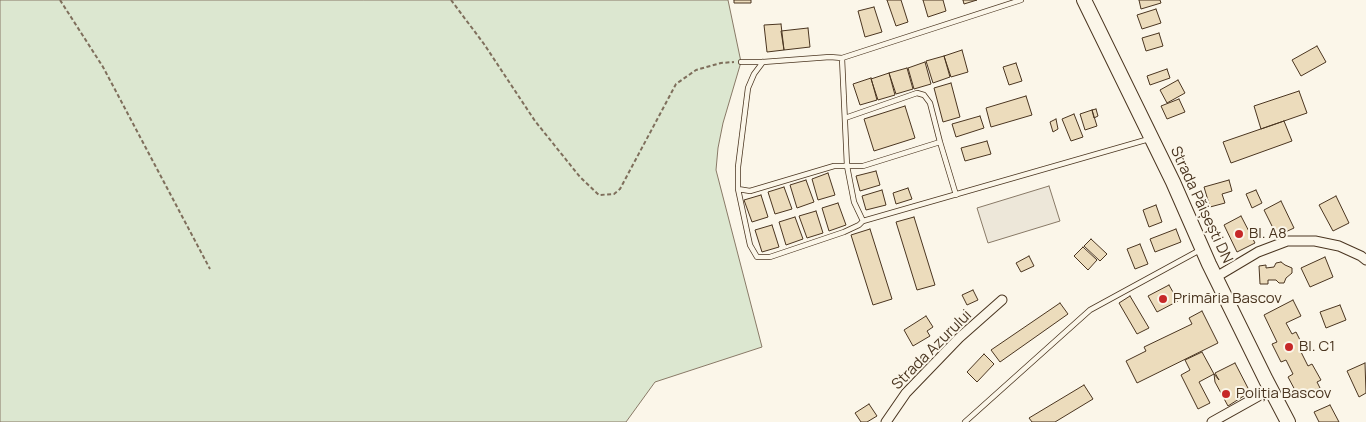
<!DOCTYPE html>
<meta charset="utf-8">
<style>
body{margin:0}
canvas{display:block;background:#fbf6e9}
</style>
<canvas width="1366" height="422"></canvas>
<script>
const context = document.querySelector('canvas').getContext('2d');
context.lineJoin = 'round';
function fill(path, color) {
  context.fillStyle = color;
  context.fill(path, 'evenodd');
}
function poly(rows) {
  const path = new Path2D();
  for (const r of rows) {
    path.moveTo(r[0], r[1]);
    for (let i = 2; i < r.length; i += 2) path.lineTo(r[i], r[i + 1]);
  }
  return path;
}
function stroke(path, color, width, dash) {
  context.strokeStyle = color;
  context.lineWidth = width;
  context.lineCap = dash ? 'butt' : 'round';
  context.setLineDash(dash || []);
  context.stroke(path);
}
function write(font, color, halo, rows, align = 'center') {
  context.font = font + ' Manrope,sans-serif';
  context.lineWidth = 4;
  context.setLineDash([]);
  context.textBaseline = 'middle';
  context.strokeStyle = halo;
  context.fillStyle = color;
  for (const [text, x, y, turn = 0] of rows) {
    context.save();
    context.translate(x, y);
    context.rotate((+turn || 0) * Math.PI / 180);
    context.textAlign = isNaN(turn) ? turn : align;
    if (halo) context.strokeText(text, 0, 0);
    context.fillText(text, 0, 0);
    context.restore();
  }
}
const green = poly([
 [0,0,728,0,741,62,723,123,718,148,716,170,762,347,655,382,626,422,0,422,0,0]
]);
fill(green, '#dce7d0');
stroke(green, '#887966', 1);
const parking = poly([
 [1049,186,1060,221,988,243,977,208,1049,186]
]);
fill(parking, '#ede7d9');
stroke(parking, '#887966', 1);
const building = poly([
 [734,0,751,0,751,3,734,3,734,0],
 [887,0,901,0,908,22,896,26,887,0],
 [923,0,943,0,946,11,928,17,923,0],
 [963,0,977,0,964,4,963,0],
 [1139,0,1160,0,1161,3,1141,9,1139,0],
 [874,7,882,32,865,37,858,11,874,7],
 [1156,9,1161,23,1142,29,1137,15,1156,9],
 [781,24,784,50,767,52,764,25,781,24],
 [808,28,810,47,784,50,781,31,808,28],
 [1159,33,1163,46,1146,51,1142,38,1159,33],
 [1317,46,1326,62,1301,76,1292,60,1317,46],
 [962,50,968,72,951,77,944,56,962,50],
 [944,56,950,77,933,83,926,61,944,56],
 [925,62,931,84,914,89,908,68,925,62],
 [1016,63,1022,81,1009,85,1003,67,1016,63],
 [907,68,913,89,896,94,889,73,907,68],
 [1167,69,1170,78,1150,85,1147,76,1167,69],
 [889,73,895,95,878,100,871,79,889,73],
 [871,78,877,100,860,105,853,84,871,78],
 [1178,80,1185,93,1167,103,1160,90,1178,80],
 [951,83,960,117,943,122,934,88,951,83],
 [1299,91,1307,113,1261,129,1254,106,1299,91],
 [1026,96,1032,115,991,127,986,108,1026,96],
 [1179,99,1185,112,1167,119,1161,106,1179,99],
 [905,106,915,138,874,151,864,119,905,106],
 [1096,109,1098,116,1094,118,1092,110,1096,109],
 [1092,110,1097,126,1085,130,1080,114,1092,110],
 [1074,114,1083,137,1071,141,1062,119,1074,114],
 [980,116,984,128,956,137,952,124,980,116],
 [1056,119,1058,129,1053,132,1050,122,1056,119],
 [1284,121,1292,141,1231,163,1223,142,1284,121],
 [987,141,991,154,965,161,961,148,987,141],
 [876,171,880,185,860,191,856,176,876,171],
 [828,173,835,195,818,200,812,179,828,173],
 [806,180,814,202,797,208,790,185,806,180],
 [1229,180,1232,191,1222,194,1225,203,1210,207,1204,187,1229,180],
 [784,187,792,209,775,214,768,192,784,187],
 [908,188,912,199,896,204,893,193,908,188],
 [882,190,886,205,866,210,862,196,882,190],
 [1256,190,1262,203,1252,208,1246,194,1256,190],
 [761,195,768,217,752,222,744,200,761,195],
 [1336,196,1349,223,1333,231,1319,205,1336,196],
 [1281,201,1294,228,1277,236,1264,210,1281,201],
 [838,203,846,225,829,231,822,208,838,203],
 [1156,205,1162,222,1149,227,1143,210,1156,205],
 [816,211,823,233,807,238,799,216,816,211],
 [1241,216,1255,243,1237,252,1224,225,1241,216],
 [795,217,803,239,786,245,779,222,795,217],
 [914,217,935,285,917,290,896,222,914,217],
 [772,225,779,247,762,252,755,230,772,225],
 [870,229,892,299,873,305,851,235,870,229],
 [1176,229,1181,242,1155,252,1150,239,1176,229],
 [1091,239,1107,254,1100,261,1084,246,1091,239],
 [1140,244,1148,264,1135,269,1127,249,1140,244],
 [1083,247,1097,260,1088,270,1074,256,1083,247],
 [1029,256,1034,266,1021,272,1016,263,1029,256],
 [1325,257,1333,277,1310,287,1301,268,1325,257],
 [1281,262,1285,265,1292,268,1292,273,1286,278,1284,283,1279,283,1276,280,1268,280,1268,284,1260,284,1259,266,1266,265,1266,268,1274,267,1276,263,1281,262],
 [1169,285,1178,301,1157,312,1148,296,1169,285],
 [973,290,978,300,967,305,962,295,973,290],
 [1130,296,1149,328,1137,334,1119,303,1130,296],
 [1293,300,1301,316,1286,323,1292,334,1296,332,1305,350,1301,352,1308,366,1312,364,1321,380,1317,382,1320,388,1304,396,1301,390,1296,392,1288,377,1293,374,1286,360,1281,362,1272,344,1277,342,1264,315,1293,300],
 [1060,303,1068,314,1000,362,991,350,1060,303],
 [1340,305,1346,320,1326,328,1320,312,1340,305],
 [1202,311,1218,343,1137,383,1126,361,1146,351,1144,347,1192,324,1189,318,1202,311],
 [926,316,933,327,927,331,930,336,913,346,904,330,926,316],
 [1202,352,1214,374,1199,382,1210,403,1198,409,1181,375,1190,370,1185,360,1202,352],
 [984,354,994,364,977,382,967,372,984,354],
 [1235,363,1250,392,1228,406,1215,382,1214,374,1219,380,1215,373,1235,363],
 [1365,363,1366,393,1359,397,1347,371,1365,363],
 [1084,385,1093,399,1055,422,1032,422,1029,418,1084,385],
 [869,404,877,416,867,422,861,422,855,413,869,404],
 [1330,405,1339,422,1319,422,1314,412,1330,405]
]);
fill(building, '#ecdcbc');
stroke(building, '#4a3520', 1);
const service = poly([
 [842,58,847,166,854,202,863,221,1149,139],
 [741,62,763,62,830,57,842,58,1021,0],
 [763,62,754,74,748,88,738,167,738,189,750,245,757,257,770,257,844,232,859,225,863,221],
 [845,118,917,93,924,95,930,103,940,142,956,195],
 [738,189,750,191,834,166,863,166,940,142],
 [965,422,1090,310,1200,250]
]);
const minor = poly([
 [1216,277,1258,252,1287,241,1315,241,1339,246,1361,256,1366,260],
 [886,422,906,393,959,338,1002,300],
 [1212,422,1271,389]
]);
const primary = poly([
 [1084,0,1173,182,1209,264,1266,380,1288,422]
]);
stroke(service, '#4a3520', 6);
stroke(minor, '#4a3520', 11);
stroke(primary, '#4a3520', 16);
stroke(poly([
 [60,0,103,67,210,269],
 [451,0,484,44,535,121,580,177,599,195,614,194,620,189,676,84,696,70,721,63,734,62]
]), '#7f6f5c', 2, [4, 2.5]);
stroke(service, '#fbf6e9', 4.5);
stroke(minor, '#fbf6e9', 9);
stroke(primary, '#fbf6e9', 14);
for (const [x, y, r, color] of [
 [1239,234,5,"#c62828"],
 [1163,299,5,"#c62828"],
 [1289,347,5,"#c62828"],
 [1226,394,5,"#c62828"]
]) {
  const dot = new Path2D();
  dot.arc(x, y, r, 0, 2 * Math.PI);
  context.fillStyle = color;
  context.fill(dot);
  stroke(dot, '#fbf6e9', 2);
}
write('15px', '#4a3520', '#fbf6e9', [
 ["Strada Păișești DN",1201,205,65],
 ["Strada Azurului",932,350,-45]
]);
write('15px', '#4a3520', '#fbf6e9', [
 ["Bl. A8",1249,234],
 ["Primăria Bascov",1173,299],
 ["Bl. C1",1299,347],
 ["Poliția Bascov",1236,394]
], 'left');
</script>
